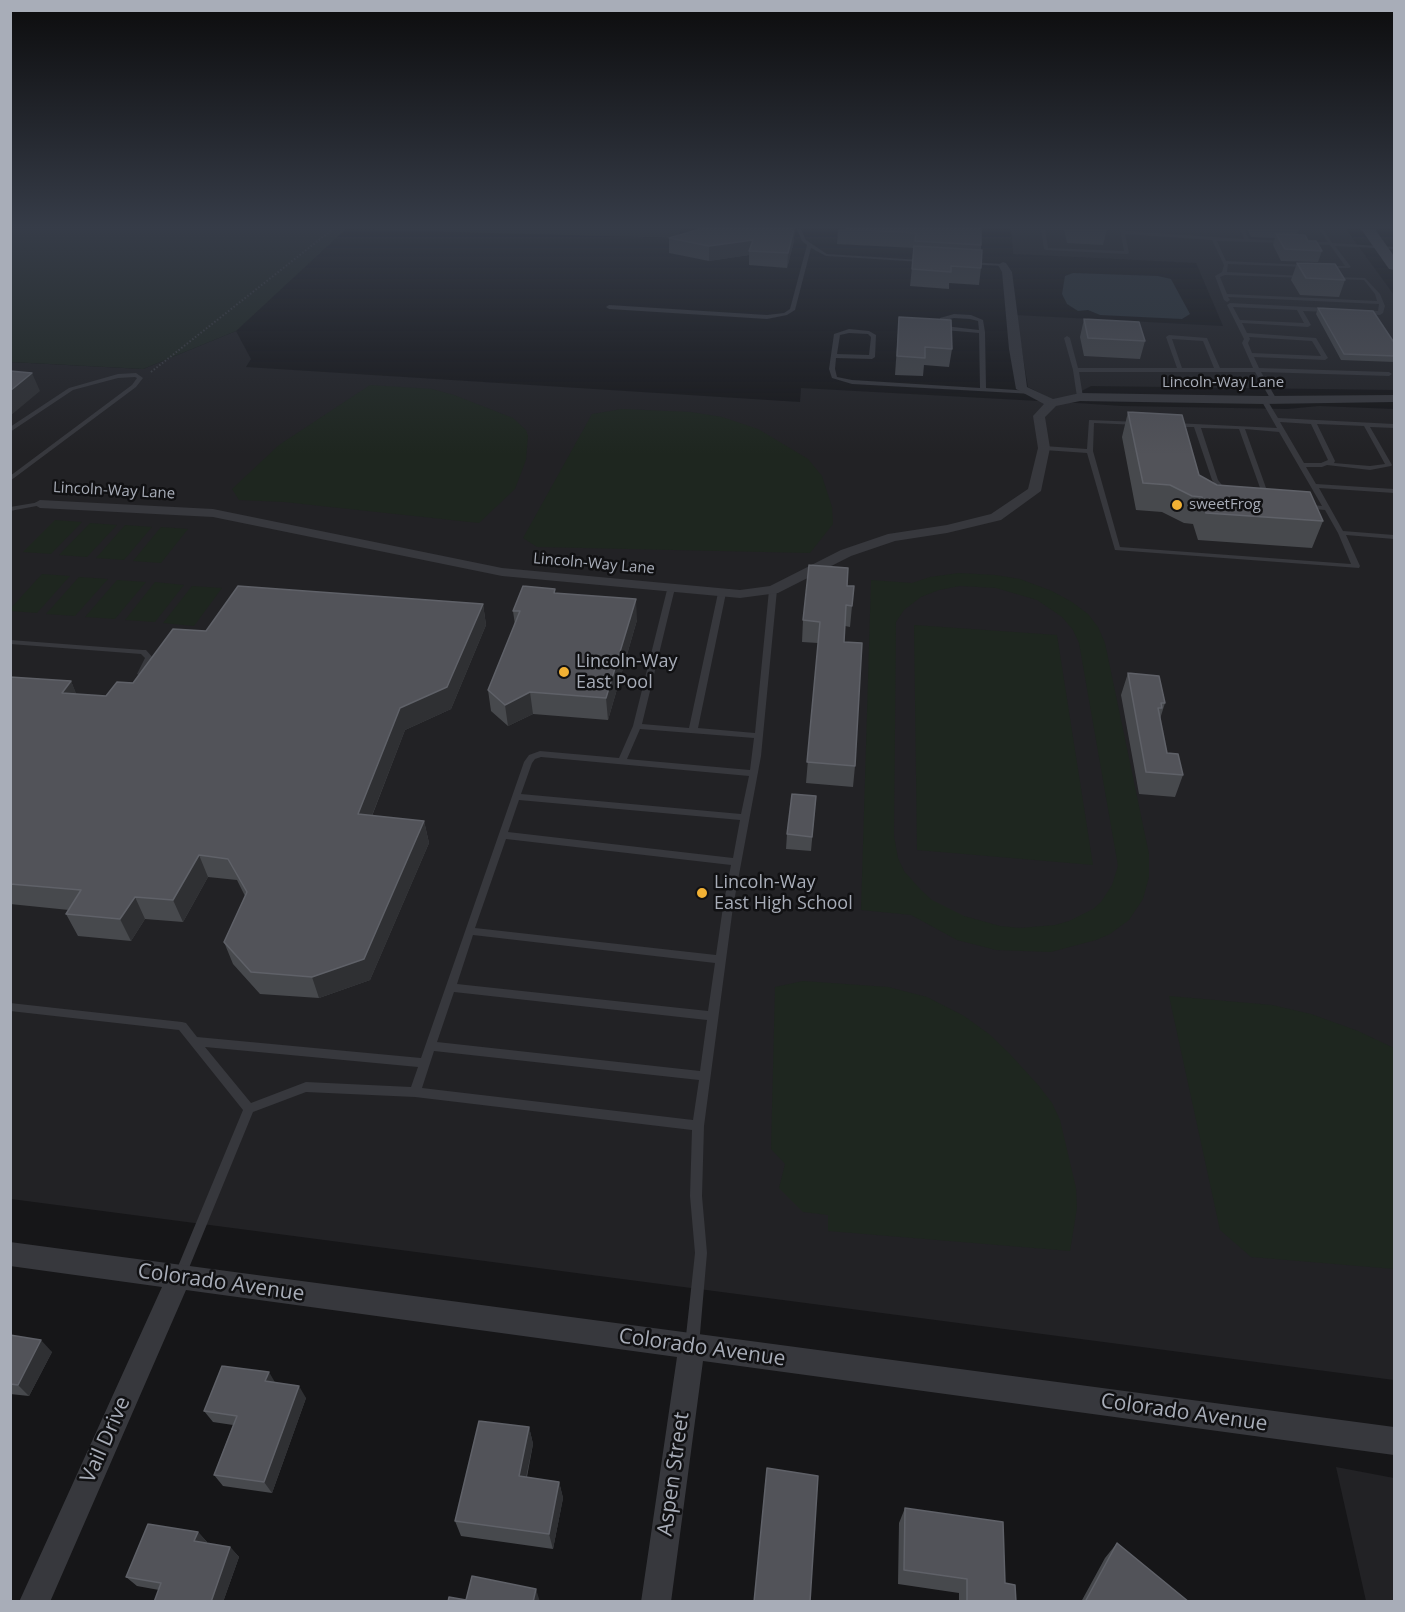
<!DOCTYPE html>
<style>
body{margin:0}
#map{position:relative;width:1405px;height:1612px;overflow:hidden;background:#161618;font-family:"Open Sans",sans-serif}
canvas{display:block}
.frame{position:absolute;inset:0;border:12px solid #a8adb8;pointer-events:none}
</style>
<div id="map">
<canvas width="1405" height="1612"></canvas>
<div class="frame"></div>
</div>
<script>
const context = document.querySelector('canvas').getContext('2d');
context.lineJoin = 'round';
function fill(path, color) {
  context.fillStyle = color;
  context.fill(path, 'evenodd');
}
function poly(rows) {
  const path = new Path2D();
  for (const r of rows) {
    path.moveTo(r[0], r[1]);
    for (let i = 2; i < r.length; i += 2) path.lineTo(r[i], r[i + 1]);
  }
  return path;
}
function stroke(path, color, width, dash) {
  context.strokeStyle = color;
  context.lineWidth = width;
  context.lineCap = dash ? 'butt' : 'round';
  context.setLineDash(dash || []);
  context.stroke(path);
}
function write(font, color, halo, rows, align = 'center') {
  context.font = font + ' "Open Sans",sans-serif';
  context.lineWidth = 5;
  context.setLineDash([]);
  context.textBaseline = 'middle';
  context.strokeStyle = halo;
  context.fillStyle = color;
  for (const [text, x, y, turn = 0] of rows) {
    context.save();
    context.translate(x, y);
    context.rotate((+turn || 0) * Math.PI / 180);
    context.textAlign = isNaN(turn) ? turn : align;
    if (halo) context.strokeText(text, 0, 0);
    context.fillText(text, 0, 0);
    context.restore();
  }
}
fill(poly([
 [1011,229,1346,229,1394,295,1394,390,1091,386,1061,402,1122,406,1287,409,1319,406,1394,409,1394,1380,11,1199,10,362,143,369,236,331,251,359,246,367,800,402,801,388,1057,402,1028,387,1016,315,1223,326,1196,263,1013,254],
 [1336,1467,1394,1478,1394,1601,1366,1601]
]), '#222225');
fill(poly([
 [10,229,681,229,677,238,346,229,236,331,143,369,11,362],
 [370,385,432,389,454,395,513,418,526,430,528,436,526,460,515,489,479,523,284,502,239,500,232,489,279,445],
 [622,409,691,412,722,417,758,429,808,459,822,476,832,507,833,524,810,553,537,547,523,538,592,414],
 [55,520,82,522,51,554,23,552],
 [90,523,117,525,87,557,59,555],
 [125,525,152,527,124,560,96,558],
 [161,527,188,529,161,563,133,561],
 [959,573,995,575,1020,579,1052,591,1072,602,1088,614,1098,627,1105,643,1149,854,1149,877,1143,899,1129,920,1110,934,1096,940,1051,952,996,950,957,940,911,915,861,910,871,580,912,583,930,577],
 [960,586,996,588,1037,600,1062,617,1073,630,1079,643,1118,866,1112,885,1101,902,1093,909,1069,921,1055,925,1020,928,1000,926,964,916,932,900,921,890,904,871,898,858,894,836,896,622,904,610,921,597,939,590],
 [42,574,70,576,37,613,11,611,11,608],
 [79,577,108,579,75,616,46,614],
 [117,580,146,582,115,619,85,617],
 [155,582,184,585,155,622,125,620],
 [192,586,222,588,194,626,163,623],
 [914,625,1057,635,1093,865,917,850],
 [803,981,888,987,927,997,964,1016,989,1034,1009,1053,1039,1086,1052,1103,1060,1120,1076,1188,1077,1208,1070,1251,828,1231,828,1215,803,1212,779,1188,785,1164,771,1149,775,987],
 [1169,996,1272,1005,1311,1014,1358,1031,1394,1048,1394,1269,1251,1257,1220,1230]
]), '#1e261f');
fill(poly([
 [1073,273,1158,276,1171,279,1190,314,1182,319,1100,315,1088,310,1078,311,1067,304,1062,294,1065,276]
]), '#2c353c');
stroke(poly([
 [151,372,333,229]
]), '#3d3f44', 2, [1.5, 2]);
fill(poly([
 [797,229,801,229,806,240,827,254,922,260,924,261,922,262,826,256,811,248,795,310,787,315,767,319,609,309,606,307,609,305,767,315,784,313,790,309,807,245,802,241,797,229],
 [1041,229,1045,229,1048,248,1124,251,1120,229,1124,229,1125,231,1244,239,1240,229,1244,229,1249,239,1286,241,1288,242,1286,243,1217,241,1226,261,1307,265,1309,266,1307,267,1228,264,1227,272,1303,276,1305,277,1303,278,1225,275,1220,277,1227,294,1377,301,1375,294,1364,280,1334,279,1332,278,1334,277,1365,278,1380,294,1385,306,1383,313,1380,315,1362,314,1359,312,1362,310,1378,311,1379,304,1228,297,1230,300,1227,302,1224,300,1215,276,1222,272,1224,265,1212,240,1125,234,1129,253,1127,254,1046,250,1044,249,1041,229],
 [1319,229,1323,229,1332,243,1394,247,1394,249,1335,246,1351,267,1349,268,1325,268,1325,266,1345,266,1330,245,1304,244,1304,243,1306,242,1328,242,1319,229],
 [969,262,1003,264,1005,265,1003,266,967,264,967,263,969,262],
 [1230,303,1327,308,1330,310,1327,312,1303,311,1311,325,1308,327,1242,323,1247,333,1316,338,1328,358,1325,360,1254,357,1259,368,1389,372,1392,374,1389,376,1261,372,1277,400,1274,402,1271,400,1255,372,1079,372,1083,397,1080,399,1077,397,1073,370,1064,338,1067,336,1070,338,1078,368,1177,368,1166,337,1169,335,1207,338,1220,368,1253,368,1242,343,1244,339,1227,305,1230,303],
 [1233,307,1297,310,1304,323,1240,320,1233,307],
 [1249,337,1312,341,1321,356,1252,353,1248,343,1250,339,1249,337],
 [1172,339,1203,341,1214,368,1182,368,1172,339],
 [954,314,971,315,983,320,985,332,986,388,1031,391,1034,393,1033,394,852,384,832,378,829,369,834,334,849,329,869,331,876,335,875,357,872,359,836,358,835,369,837,377,852,380,980,388,979,333,944,330,939,326,940,318,954,314],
 [954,318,970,319,978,321,979,330,945,326,945,320,954,318],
 [849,333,868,334,871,337,869,355,837,354,840,335,849,333],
 [136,373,143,378,136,387,10,481,10,476,132,385,137,378,135,377,118,378,73,390,10,432,10,427,69,388,118,374,136,373],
 [1264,398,1267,400,1278,418,1394,424,1394,428,1370,427,1392,465,1391,466,1370,470,1327,465,1322,467,1306,467,1316,484,1394,489,1394,493,1319,488,1343,531,1394,535,1394,539,1346,535,1360,566,1359,568,1115,550,1087,453,1044,450,1041,448,1044,446,1087,449,1089,420,1140,422,1141,423,1138,425,1094,423,1093,451,1120,547,1351,564,1338,533,1325,510,1304,508,1301,506,1304,504,1322,506,1279,432,1245,429,1270,499,1267,501,1264,499,1239,429,1201,428,1218,480,1229,494,1226,496,1224,495,1212,480,1194,427,1175,427,1172,425,1175,423,1277,428,1261,400,1264,398],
 [1280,422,1311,424,1328,460,1321,463,1304,463,1280,422],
 [1317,424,1364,426,1385,464,1370,466,1334,463,1335,461,1317,424],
 [40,502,42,503,42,505,10,511,10,507,40,502],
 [668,586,671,586,675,588,642,724,689,728,718,593,722,591,726,593,698,728,755,733,769,590,773,588,777,590,761,756,733,907,704,1126,702,1196,707,1253,699,1345,697,1350,692,1352,687,1350,685,1345,695,1253,690,1196,692,1130,415,1097,306,1092,253,1112,184,1280,180,1282,176,1280,174,1276,243,1110,179,1030,10,1011,10,1003,182,1022,186,1023,197,1037,421,1058,524,762,529,755,540,751,619,758,633,726,668,586],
 [640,729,754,738,750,770,627,759,640,729],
 [541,757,749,776,741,814,521,794,532,763,535,759,541,757],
 [519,800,740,820,733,858,508,832,519,800],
 [506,839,731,865,723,907,716,955,475,928,506,839],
 [473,935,715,963,708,1011,457,984,473,935],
 [454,992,707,1020,700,1071,437,1042,454,992],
 [205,1047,418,1067,411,1087,306,1082,251,1103,205,1047],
 [434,1051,699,1080,693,1120,422,1088,434,1051],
 [10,640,143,650,146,650,153,658,145,674,141,676,137,674,145,658,141,654,10,644,10,640]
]), '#37383d');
fill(poly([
 [1003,262,1006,263,1012,272,1027,387,1053,399,1080,393,1264,396,1394,395,1394,402,1264,404,1080,401,1056,406,1045,417,1050,448,1041,491,1001,520,947,533,895,541,851,556,778,593,740,598,502,576,213,517,40,508,33,504,40,500,213,509,502,568,740,590,770,586,841,550,888,534,947,525,991,514,1028,489,1038,448,1033,416,1044,404,1016,389,1009,349,1002,272,998,265,1003,262],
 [10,1242,1394,1427,1394,1455,703,1361,671,1602,641,1602,677,1357,186,1290,50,1602,19,1602,162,1287,10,1266,10,1242]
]), '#37383d');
fill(poly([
 [1361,229,1375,229,1394,256,1394,270,1389,269,1361,229]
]), '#53555c');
fill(poly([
 [838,229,981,229,981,268,979,285,949,283,949,289,910,286,914,248,837,244],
 [1064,229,1107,229,1103,245,1067,243],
 [1247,229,1299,229,1297,235,1322,251,1318,262,1281,261,1273,245,1275,238,1251,237],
 [669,238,794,241,787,268,749,265,749,255,709,261,669,253],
 [1297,263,1345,280,1339,297,1300,295,1291,280],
 [1318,308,1395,344,1395,362,1341,360,1316,314],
 [899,317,952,349,949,367,924,365,923,376,895,375],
 [1084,319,1145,341,1140,359,1084,356,1080,337],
 [1128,412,1199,475,1217,485,1323,521,1312,548,1198,540,1193,524,1184,523,1162,512,1136,510,1122,437],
 [847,586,852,606,850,627,845,626,844,642,855,766,853,787,806,783,818,643,802,642,803,620],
 [556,593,637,620,608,720,533,714,508,726,491,711,488,690,515,625,513,611],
 [483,604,486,625,451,709,405,730,372,816,424,821,429,843,370,980,319,998,260,994,233,964,224,942,245,896,237,880,208,877,183,922,145,919,131,941,78,936,66,914,69,910,10,904,10,677,71,681,76,694,106,696,133,683,206,631],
 [1128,673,1165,703,1160,719,1167,753,1183,775,1175,797,1139,794,1121,695],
 [816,796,811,851,786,849,787,834],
 [10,1335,52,1352,29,1396,10,1394],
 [275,1382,306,1398,272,1493,223,1486,214,1475,233,1425,213,1422,204,1411],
 [529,1427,533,1444,527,1477,559,1482,563,1498,553,1549,461,1536,455,1521],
 [905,1508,1005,1583,1016,1602,959,1602,959,1593,898,1584,899,1523],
 [198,1532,207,1542,206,1543,230,1547,239,1557,223,1602,154,1602,159,1590,137,1586,126,1577],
 [1117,1543,1189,1602,1081,1602,1105,1558]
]), '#47494d');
fill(poly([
 [795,229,794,241,787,268,788,253],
 [753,240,749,251,749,255,709,261,709,246],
 [32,373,40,391,10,416,10,391],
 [636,599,637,620,608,720,606,698],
 [483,604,486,625,451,709,405,730,364,836,358,814,400,708],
 [71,681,80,703,62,693],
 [530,692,533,714,508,726,505,705],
 [424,821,429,843,370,980,319,998,312,977],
 [199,855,208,877,183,922,173,900],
 [135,897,145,919,131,941,120,919],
 [41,1340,52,1352,29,1396,18,1385],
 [269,1372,276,1384,265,1381],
 [299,1386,306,1398,272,1493,264,1482],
 [529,1427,533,1444,523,1492,519,1476],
 [559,1482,563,1498,553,1549,549,1534],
 [198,1532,207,1542,204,1551,194,1541],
 [230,1547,239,1557,223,1602,211,1602],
 [536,1589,540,1602,533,1602]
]), '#2f3033');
const building = poly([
 [700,229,794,229,788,253,749,251,753,240,709,246,669,238,700,229],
 [846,229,981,229,981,245,915,241,916,233,846,229],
 [1276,234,1305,235,1308,241,1316,241,1322,251,1285,249,1276,234],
 [914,246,982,250,981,268,951,266,951,272,912,269,914,246],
 [1297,263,1335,264,1345,280,1306,278,1297,263],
 [1318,308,1373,311,1395,344,1395,356,1344,354,1318,308],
 [899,317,951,320,952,349,925,347,925,358,897,356,899,317],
 [1084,319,1139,322,1145,341,1088,338,1084,319],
 [10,371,32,373,10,391,10,371],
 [1128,412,1182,415,1199,475,1217,485,1310,492,1323,521,1206,513,1202,497,1192,496,1170,485,1143,483,1128,412],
 [809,565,848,568,847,586,854,586,852,606,846,605,844,642,862,643,855,766,807,762,820,622,803,620,809,565],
 [238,586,483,604,447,687,400,708,358,814,424,821,364,959,312,977,251,972,224,942,247,892,228,859,199,855,173,900,135,897,120,919,66,914,81,890,10,884,10,677,71,681,62,693,106,696,117,682,133,683,173,629,206,631,238,586],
 [523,586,555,589,554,593,636,599,606,698,530,692,505,705,488,690,520,611,513,611,523,586],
 [1128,673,1159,676,1165,703,1161,703,1162,708,1158,708,1167,753,1178,754,1183,775,1146,772,1128,673],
 [792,794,816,796,812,837,787,834,792,794],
 [10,1335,41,1340,18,1385,10,1384,10,1335],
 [222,1366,269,1372,265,1381,299,1386,264,1482,214,1475,237,1416,204,1411,222,1366],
 [479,1421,529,1427,519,1476,559,1482,549,1534,455,1521,479,1421],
 [767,1468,818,1476,810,1602,754,1602,767,1468],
 [905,1508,1003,1522,1005,1583,1015,1585,1016,1602,967,1602,967,1579,904,1570,905,1508],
 [148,1524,198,1532,194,1541,230,1547,211,1602,154,1602,161,1583,126,1577,148,1524],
 [1117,1543,1189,1602,1085,1602,1117,1543],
 [472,1576,536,1589,533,1602,448,1602,449,1597,466,1600,472,1576]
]);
fill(building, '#525359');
stroke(building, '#5f6168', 1.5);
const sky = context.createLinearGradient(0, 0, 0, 455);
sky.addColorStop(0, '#0c0c0d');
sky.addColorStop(0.5, '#363c48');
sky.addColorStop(1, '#363c4800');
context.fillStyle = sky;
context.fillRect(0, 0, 1405, 455);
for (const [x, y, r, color] of [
 [1177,505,6,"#f2b134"],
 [564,672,6,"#f2b134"],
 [702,893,6,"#f2b134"]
]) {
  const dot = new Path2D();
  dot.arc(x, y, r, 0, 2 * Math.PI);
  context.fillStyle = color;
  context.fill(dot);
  stroke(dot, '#111113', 2);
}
write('15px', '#a8adb8', '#111113', [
 ["Lincoln-Way Lane",1223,383],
 ["Lincoln-Way Lane",114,491,3],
 ["Lincoln-Way Lane",594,564,5]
]);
write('15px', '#a8adb8', '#111113', [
 ["sweetFrog",1189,505]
], 'left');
write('18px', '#a8adb8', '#111113', [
 ["Lincoln-Way",576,662],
 ["East Pool",576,683],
 ["Lincoln-Way",714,883],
 ["East High School",714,904]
], 'left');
write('21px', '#a8adb8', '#111113', [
 ["Colorado Avenue",221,1283,8],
 ["Colorado Avenue",702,1348,8],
 ["Colorado Avenue",1184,1413,8],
 ["Vail Drive",106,1440,-66],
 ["Aspen Street",674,1474,-82]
]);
</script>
